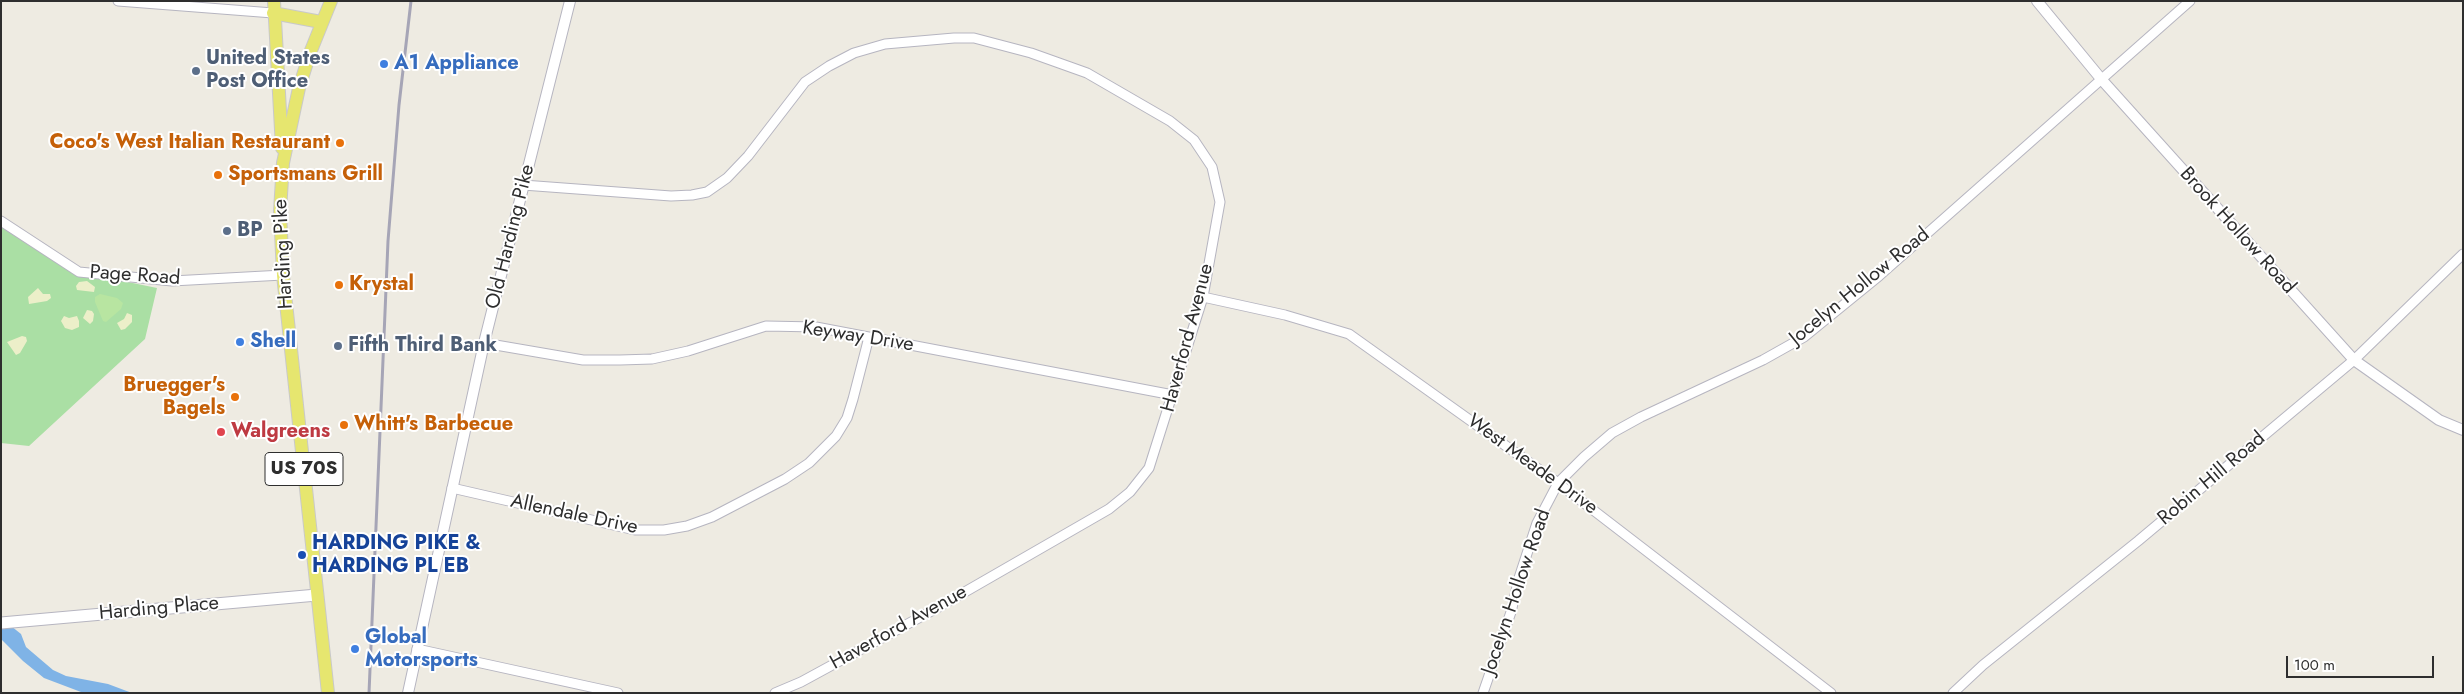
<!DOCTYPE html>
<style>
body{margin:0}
#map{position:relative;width:2464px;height:694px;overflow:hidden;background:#eeebe2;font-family:Jost,sans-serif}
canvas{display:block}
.frame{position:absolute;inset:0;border:2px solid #2e2e2e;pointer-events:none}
.scale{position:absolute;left:2286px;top:656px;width:148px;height:22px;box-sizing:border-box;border:2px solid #2e2e2e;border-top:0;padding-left:6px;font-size:15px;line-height:18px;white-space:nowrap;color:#2e2e2e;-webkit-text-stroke:4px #fff;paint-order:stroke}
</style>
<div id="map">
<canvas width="2464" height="694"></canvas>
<div class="frame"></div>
<div class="scale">100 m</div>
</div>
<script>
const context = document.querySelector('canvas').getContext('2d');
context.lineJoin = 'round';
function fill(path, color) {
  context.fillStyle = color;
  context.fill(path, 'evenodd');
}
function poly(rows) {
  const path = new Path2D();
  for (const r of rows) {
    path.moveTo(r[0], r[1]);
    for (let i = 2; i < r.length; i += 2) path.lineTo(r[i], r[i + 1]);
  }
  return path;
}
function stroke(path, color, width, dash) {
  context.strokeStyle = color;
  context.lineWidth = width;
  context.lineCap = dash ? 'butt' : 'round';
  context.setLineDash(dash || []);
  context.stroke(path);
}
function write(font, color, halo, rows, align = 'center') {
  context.font = font + ' Jost,sans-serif';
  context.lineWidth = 4;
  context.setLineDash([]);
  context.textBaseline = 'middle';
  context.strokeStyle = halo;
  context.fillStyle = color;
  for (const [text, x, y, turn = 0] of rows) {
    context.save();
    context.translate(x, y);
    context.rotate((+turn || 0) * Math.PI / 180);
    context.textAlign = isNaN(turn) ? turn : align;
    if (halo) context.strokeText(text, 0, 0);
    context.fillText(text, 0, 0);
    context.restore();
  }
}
fill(poly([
 [1,221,79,272,157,288,145,339,29,446,1,443]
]), '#aadfa4');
fill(poly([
 [87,281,95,287,94,292,77,290,76,286,79,282],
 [38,288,43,294,50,294,51,298,47,301,29,304,28,297],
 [87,310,92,311,94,314,93,321,90,324,83,318],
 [127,313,132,315,132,322,125,329,121,330,117,323,124,319],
 [64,316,69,318,77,316,79,321,79,327,72,330,65,328,61,321],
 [22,336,26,337,27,341,20,353,16,355,7,342]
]), '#ecefc9');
fill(poly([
 [100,294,117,298,123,303,121,309,106,322,103,321,95,302,95,297]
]), '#b8e5a1');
fill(poly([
 [1,618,21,634,26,647,53,670,66,676,108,684,132,693,81,692,44,678,23,661,1,639]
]), '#7fb3e6');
const minor = poly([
 [118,1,273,13],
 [523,185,671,196,692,195,707,192,727,178,748,156,805,82,829,66,854,53,885,44,954,38,974,38,1031,53,1087,73,1170,121,1194,140,1212,167,1220,202,1203,297,1149,468,1130,492,1109,509,937,608,801,682,775,693],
 [1,221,79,272,172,281,283,275],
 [1203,297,1285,315,1349,334,1558,483,1831,693],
 [484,343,583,360,620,360,652,359,688,351,766,326,816,327,1173,395],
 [452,488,635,530,664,530,687,526,712,517,785,479,809,463,836,436,847,418,853,399,869,337],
 [417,649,618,693],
 [1483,693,1511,612,1519,578,1537,523,1558,483,1584,457,1612,433,1641,417,1763,360,1804,337,1879,276,2190,1],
 [1953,693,1983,665,2138,541,2354,360,2463,254]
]);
const tertiary = poly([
 [2037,1,2102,80,2354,360,2439,420,2463,430],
 [408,693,484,343,570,1]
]);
const secondary = poly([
 [1,623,317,595]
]);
const primary = poly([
 [274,1,282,148],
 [273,13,321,22],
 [328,693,283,275,280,211,283,163,299,88,310,53,331,1]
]);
stroke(minor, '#b6b5c0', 11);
stroke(tertiary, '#b6b5c0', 12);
stroke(secondary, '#b6b5c0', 13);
stroke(primary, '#c9c9c9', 14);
stroke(minor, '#fff', 9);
stroke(tertiary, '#fff', 10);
stroke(secondary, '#fff', 11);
stroke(primary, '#e6e66f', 12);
stroke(poly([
 [369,693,388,241,399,105,411,1]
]), '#a6a5b6', 3);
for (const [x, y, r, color] of [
 [384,64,5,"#3f7fe0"],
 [196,71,5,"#5c6f8a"],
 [340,143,5,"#e8710a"],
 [218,175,5,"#e8710a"],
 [227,231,5,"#5c6f8a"],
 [339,285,5,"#e8710a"],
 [240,342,5,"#3f7fe0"],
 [338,346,5,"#5c6f8a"],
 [235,397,5,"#e8710a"],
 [344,425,5,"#e8710a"],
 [221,432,5,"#e0444e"],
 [302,555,5,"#1a4fb4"],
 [355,649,5,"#3f7fe0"]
]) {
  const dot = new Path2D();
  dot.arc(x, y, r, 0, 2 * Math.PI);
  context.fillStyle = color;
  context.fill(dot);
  stroke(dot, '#fff', 2);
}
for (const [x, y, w] of [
 [304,469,78]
]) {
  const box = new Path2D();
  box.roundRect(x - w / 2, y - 16.5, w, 33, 4);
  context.fillStyle = '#fff';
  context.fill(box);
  stroke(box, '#2e2e2e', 1);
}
write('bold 19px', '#2e2e2e', null, [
 ["US 70S",304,469]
]);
write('bold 20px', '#4e5e75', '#fff', [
 ["United States",206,59],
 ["Post Office",206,82],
 ["BP",237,231],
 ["Fifth Third Bank",348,346]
], 'left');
write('bold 20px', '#366cbe', '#fff', [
 ["A1 Appliance",394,64],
 ["Shell",250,342],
 ["Global",365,638],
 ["Motorsports",365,661]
], 'left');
write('bold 20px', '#c56008', '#fff', [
 ["Coco's West Italian Restaurant",330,143,"right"],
 ["Sportsmans Grill",228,175],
 ["Krystal",349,285],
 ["Bruegger's",225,386,"right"],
 ["Bagels",225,409,"right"],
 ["Whitt's Barbecue",354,425]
], 'left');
write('20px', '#2e2e2e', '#fff', [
 ["Brook Hollow Road",2237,231,48],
 ["Old Harding Pike",511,237,-76],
 ["Harding Pike",284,254,-93],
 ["Page Road",135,276,4],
 ["Jocelyn Hollow Road",1860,287,-39],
 ["Keyway Drive",858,337,9],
 ["Haverford Avenue",1188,338,-75],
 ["West Meade Drive",1532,465,36],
 ["Robin Hill Road",2212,479,-40],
 ["Allendale Drive",574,515,12],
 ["Jocelyn Hollow Road",1517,592,-71],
 ["Harding Place",159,609,-5],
 ["Haverford Avenue",899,628,-29]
]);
write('bold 20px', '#be3a42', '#fff', [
 ["Walgreens",231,432]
], 'left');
write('bold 20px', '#164399', '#fff', [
 ["HARDING PIKE &",312,544],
 ["HARDING PL EB",312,567]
], 'left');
</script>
